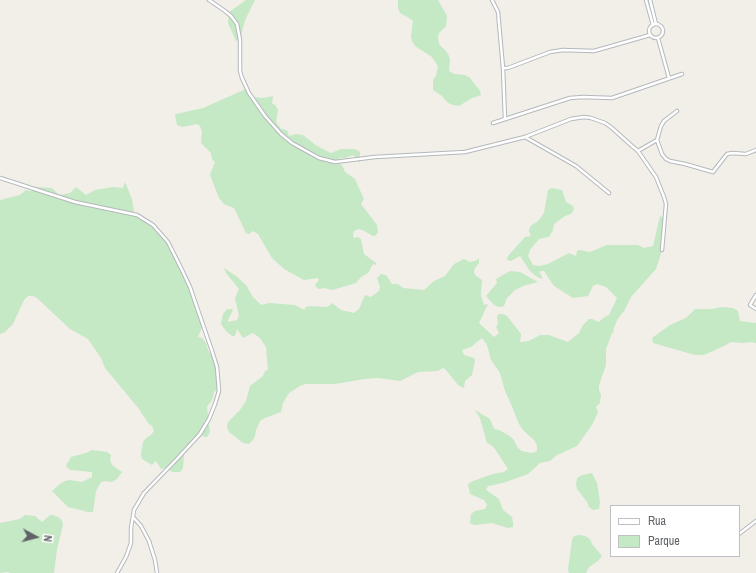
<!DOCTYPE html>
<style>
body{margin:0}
#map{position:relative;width:756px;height:573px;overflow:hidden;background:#f1efe8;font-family:"Archivo Narrow",sans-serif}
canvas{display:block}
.legend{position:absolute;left:610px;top:505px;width:130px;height:52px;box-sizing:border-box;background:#fff;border:1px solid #bfc1c3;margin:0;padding:5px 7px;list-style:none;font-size:12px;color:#5f6368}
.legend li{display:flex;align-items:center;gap:8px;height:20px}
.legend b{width:20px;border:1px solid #bfc1c3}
.north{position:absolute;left:16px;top:517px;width:40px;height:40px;-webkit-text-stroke:3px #fff;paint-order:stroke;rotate:97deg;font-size:11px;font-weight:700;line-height:16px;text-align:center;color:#5f6368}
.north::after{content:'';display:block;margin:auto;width:14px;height:18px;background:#5f6368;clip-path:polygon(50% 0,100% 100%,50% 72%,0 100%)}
</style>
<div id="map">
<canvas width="756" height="573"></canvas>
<ul class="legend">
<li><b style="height:5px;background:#fff"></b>Rua</li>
<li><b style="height:11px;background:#c5e8c5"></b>Parque</li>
</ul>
<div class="north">N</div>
</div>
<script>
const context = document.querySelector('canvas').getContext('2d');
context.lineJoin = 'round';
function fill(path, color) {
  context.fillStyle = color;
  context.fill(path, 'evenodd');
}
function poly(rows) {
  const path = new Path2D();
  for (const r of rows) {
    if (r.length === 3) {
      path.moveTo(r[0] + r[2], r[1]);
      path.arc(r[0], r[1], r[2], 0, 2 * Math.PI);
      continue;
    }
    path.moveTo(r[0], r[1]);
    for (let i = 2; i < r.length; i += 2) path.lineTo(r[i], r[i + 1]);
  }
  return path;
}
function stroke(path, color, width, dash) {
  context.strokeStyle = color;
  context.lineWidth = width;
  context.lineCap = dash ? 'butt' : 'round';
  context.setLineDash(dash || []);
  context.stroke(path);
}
fill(poly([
 [246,0,255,0,245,20,240,40,236,41,228,23,229,12],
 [398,0,438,0,447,16,446,26,439,33,438,38,439,44,446,51,449,56,450,60,449,71,454,74,465,75,470,78,480,91,481,95,472,98,459,106,453,105,448,103,442,96,433,90,433,80,436,76,438,66,432,57,415,46,412,41,411,36,413,21,409,18,400,13,398,8],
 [246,89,253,97,263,98,273,96,272,103,276,106,278,110,276,122,281,129,287,130,289,136,296,134,303,135,317,146,331,153,341,149,355,149,360,152,360,163,353,155,345,158,340,158,337,162,342,165,345,172,355,179,364,199,361,204,377,225,378,232,375,236,373,236,362,230,358,229,354,231,353,235,354,238,358,237,361,239,364,254,376,263,376,265,373,264,368,273,361,277,356,283,332,290,324,288,319,289,317,288,315,285,319,280,318,278,304,280,284,269,272,258,258,234,253,231,249,234,246,233,234,208,224,204,219,198,210,175,215,162,212,159,211,153,201,143,202,132,200,126,197,124,182,127,177,125,175,115,176,114,203,108],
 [125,182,132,199,134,212,164,234,174,258,179,266,180,270,185,274,188,278,203,325,198,337,202,338,206,343,208,350,211,355,217,372,216,379,219,389,214,392,212,400,207,407,210,432,207,437,205,437,199,434,195,438,191,440,193,445,188,447,184,454,183,468,180,472,172,472,166,468,161,469,156,461,152,465,142,459,141,454,143,442,146,438,151,435,154,431,152,426,148,423,139,409,105,368,101,358,88,339,70,329,37,298,33,296,28,296,24,300,13,324,5,332,0,334,0,200,20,195,26,190,31,191,35,187,52,188,59,195,70,193,76,187,86,195,95,190,113,187,123,188],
 [552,188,562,190,566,202,573,206,574,209,571,214,565,216,554,224,553,230,549,237,539,239,530,250,528,256,533,265,539,266,548,264,569,253,576,256,577,251,580,250,590,252,607,245,638,245,644,248,653,246,660,216,666,219,665,234,664,244,656,269,631,297,624,311,617,320,614,328,613,333,612,333,606,349,606,365,599,385,599,390,601,395,600,403,596,407,598,412,592,425,577,446,557,455,550,461,540,463,528,474,503,483,488,486,486,490,499,499,503,510,512,517,513,522,513,527,508,528,492,523,474,525,470,523,471,514,475,511,485,509,487,505,484,500,470,494,468,484,473,481,493,474,504,472,508,469,495,449,491,445,487,443,480,418,475,410,490,419,494,429,499,430,508,435,513,439,518,448,522,451,532,453,537,451,537,446,535,441,523,430,519,424,511,404,505,391,500,373,491,360,487,345,482,338,471,347,462,350,464,355,474,358,475,361,472,375,465,381,464,388,459,386,445,369,443,368,438,371,418,372,400,381,379,378,364,379,335,384,305,384,300,386,289,393,283,403,281,412,265,418,260,421,256,430,255,436,253,440,249,444,243,443,229,432,227,427,228,422,240,410,246,401,250,386,263,376,265,371,268,370,266,347,260,338,253,333,243,338,237,329,235,336,232,336,226,331,221,324,223,314,227,309,232,309,233,310,228,320,228,322,237,320,239,316,235,298,239,289,226,273,224,268,236,276,246,285,253,297,261,305,269,303,295,305,304,310,306,307,310,306,328,307,332,303,341,310,354,313,359,309,365,295,371,297,379,291,380,287,377,278,381,274,386,275,392,284,398,284,403,288,424,290,434,281,445,276,454,264,464,259,470,262,476,261,479,258,479,263,475,268,474,272,475,275,482,280,481,295,484,305,488,304,479,323,494,337,499,333,496,327,498,324,497,316,499,314,503,314,507,316,521,334,520,342,529,341,540,335,549,335,568,342,579,333,583,325,589,319,592,319,599,322,603,318,609,315,617,298,606,287,597,284,593,286,588,296,573,298,554,286,544,271,541,271,539,272,542,276,542,279,537,277,530,271,520,256,511,261,507,260,508,256,525,237,531,236,529,231,530,227,532,225,538,221,544,213,548,190],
 [510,271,520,272,538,282,523,286,515,290,507,298,504,306,501,307,499,307,494,305,486,296,497,283,496,279],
 [722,307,733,308,738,311,740,321,756,323,756,343,752,342,742,343,731,342,726,345,704,355,695,355,653,343,652,338,670,325,686,318,695,309,712,309],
 [92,450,107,452,111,455,110,460,112,465,122,472,117,479,112,482,106,481,101,482,96,491,93,512,88,512,68,507,52,491,60,484,65,481,70,480,82,482,92,477,92,472,70,470,66,466,71,457,86,453],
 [592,473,597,483,600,502,599,509,593,510,589,507,587,502,577,489,576,484,577,478,582,475],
 [25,515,35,516,42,522,50,515,53,515,60,518,62,521,63,525,57,549,54,573,10,573,8,572,0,573,0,523,20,519],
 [579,535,585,536,590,539,592,544,602,556,598,561,589,567,586,573,569,573,568,569,572,540,574,536]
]), '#c5e8c5');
const street = poly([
 [209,0,225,11,231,16,237,24,240,40,240,71,242,78,249,93,265,116,281,134,292,143,319,158,335,162,375,157,465,152,525,137,571,119,584,117,591,118,605,123,612,128,632,146,638,151,656,177,664,197,666,204,662,250],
 [492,0,498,12,503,68,505,119],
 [646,0,653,25],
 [650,0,656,24],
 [656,31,7],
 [658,38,669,78],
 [503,68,508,68,550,52,563,50,594,51,650,35],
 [677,111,664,121,661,126,657,140,662,154,666,159,670,161,685,164,713,172,727,154,732,153,746,154,756,150],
 [493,123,570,98,583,97,612,98,682,74],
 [525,137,576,166,609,193],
 [638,151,657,140],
 [0,178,75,202,137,215,153,225,168,242,182,270,190,287,212,351,217,367,219,391,215,404,209,419,200,434,176,460,144,493,134,510,131,528,131,543,126,557,117,573],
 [756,295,750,305,756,309],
 [133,517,141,526,149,541,155,560,157,573],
 [739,534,756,521]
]);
stroke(street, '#b5b8bc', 4.5);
stroke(street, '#fff', 2.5);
</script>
